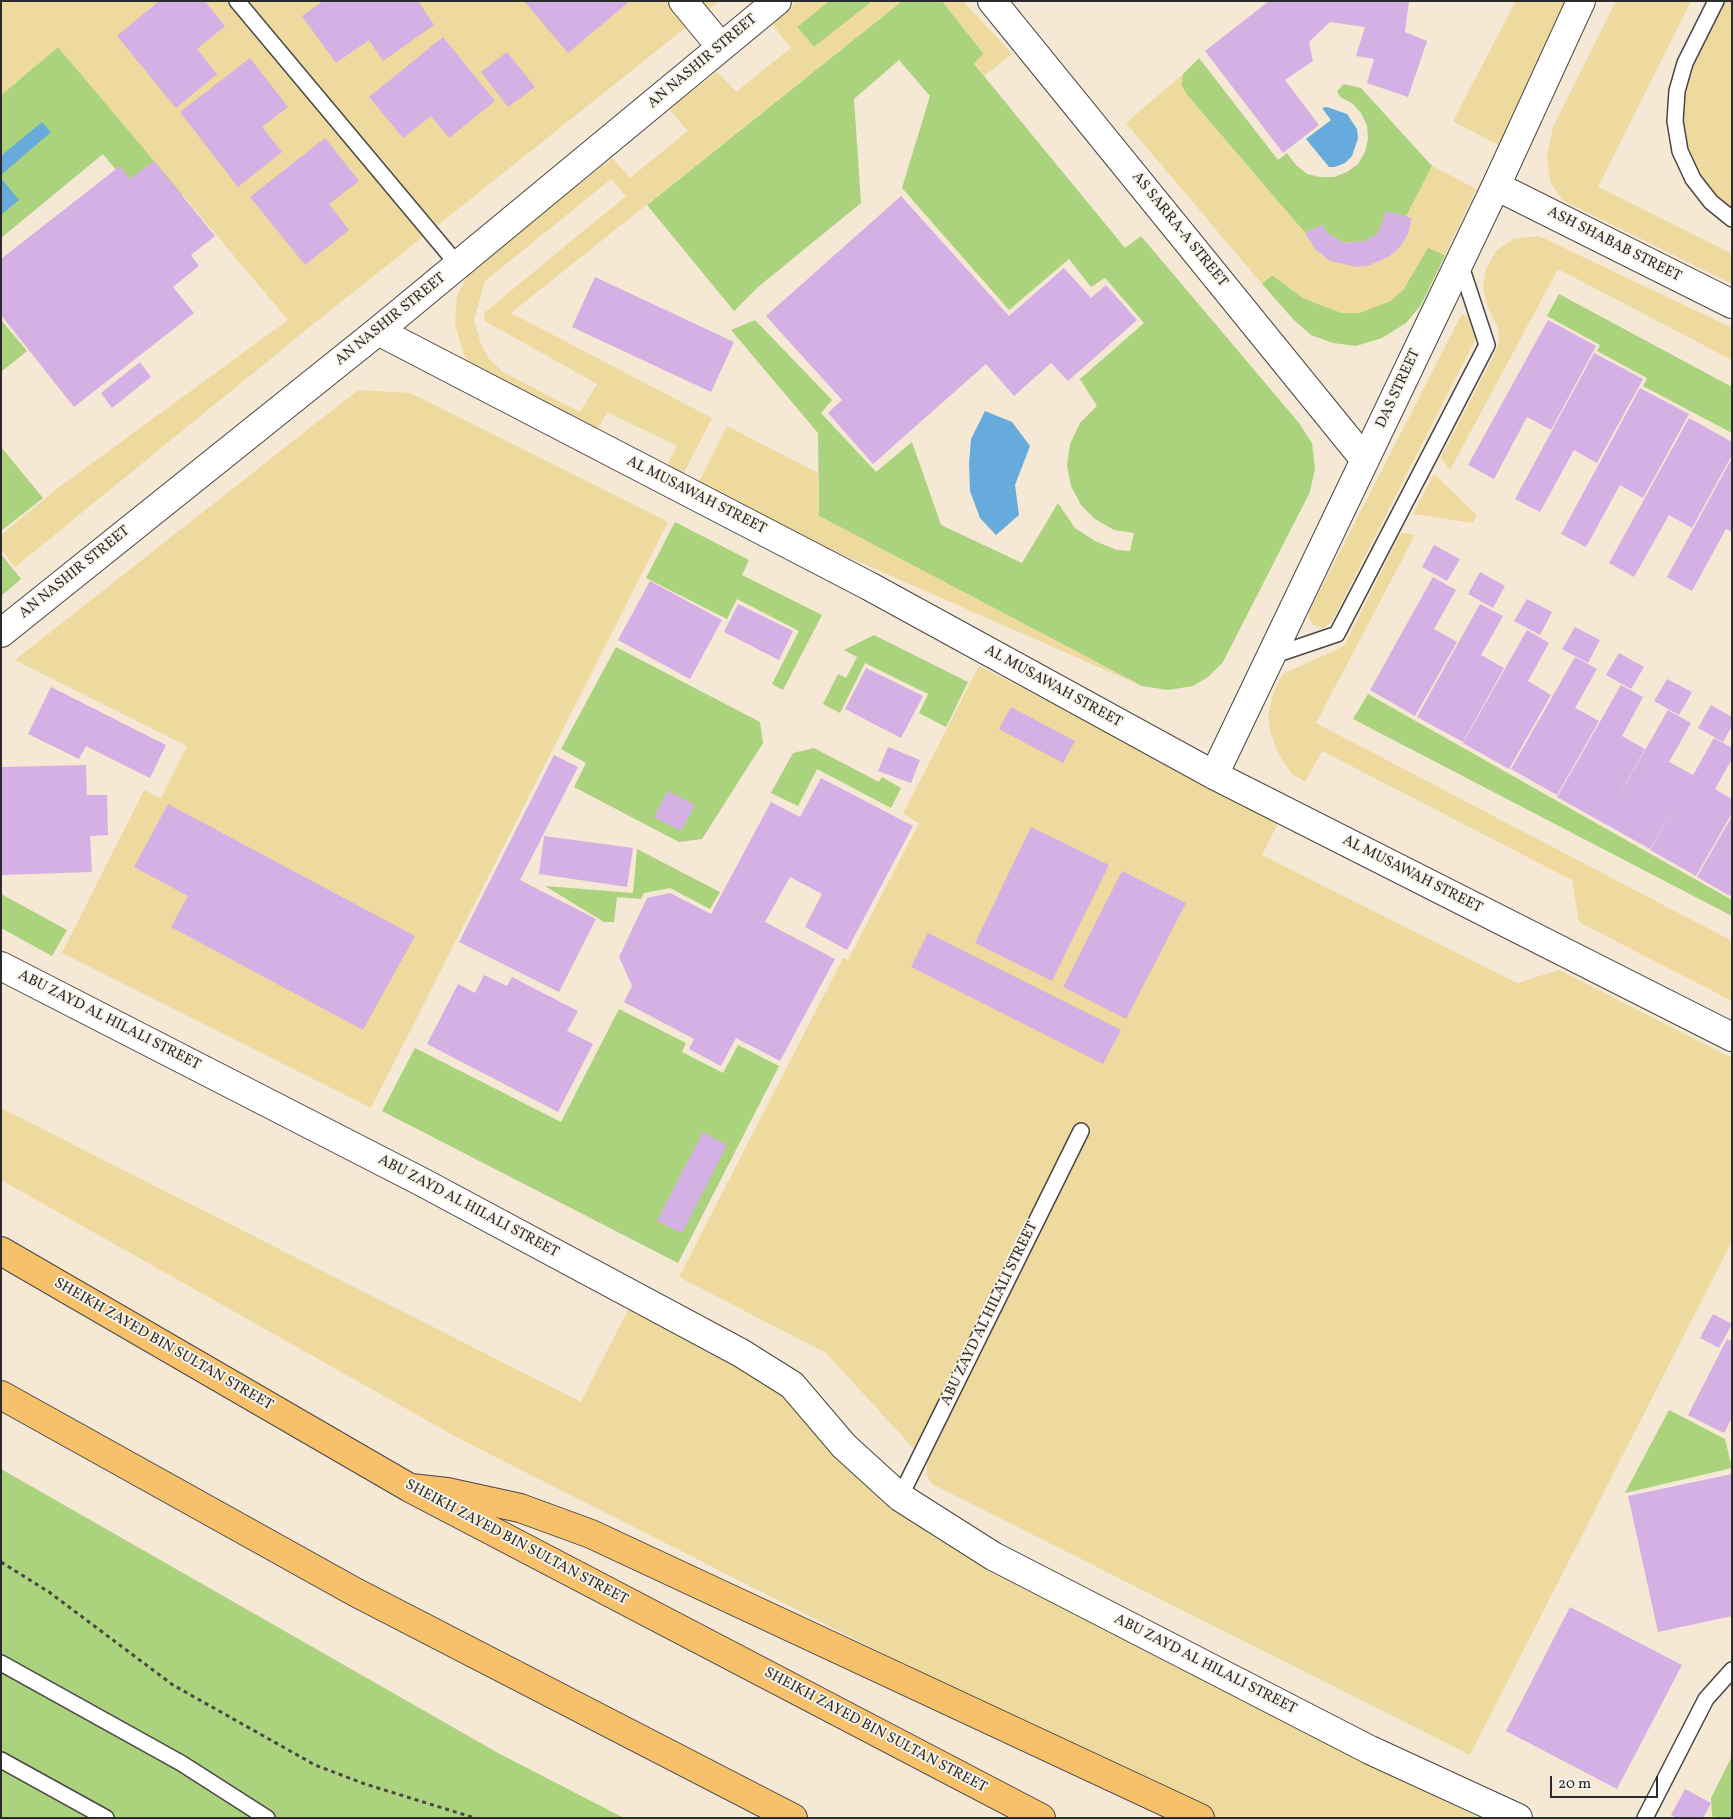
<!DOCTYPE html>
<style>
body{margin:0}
#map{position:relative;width:1733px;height:1819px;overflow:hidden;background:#f5e8d4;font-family:Vollkorn,serif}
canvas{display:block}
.frame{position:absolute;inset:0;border:2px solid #2b2b2b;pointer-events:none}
.scale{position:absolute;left:1550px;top:1776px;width:108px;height:22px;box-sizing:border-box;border:2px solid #2b2b2b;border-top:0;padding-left:6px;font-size:15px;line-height:18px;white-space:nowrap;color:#2b2b2b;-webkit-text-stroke:4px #f7f3e8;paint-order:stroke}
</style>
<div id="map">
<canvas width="1733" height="1819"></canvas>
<div class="frame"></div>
<div class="scale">20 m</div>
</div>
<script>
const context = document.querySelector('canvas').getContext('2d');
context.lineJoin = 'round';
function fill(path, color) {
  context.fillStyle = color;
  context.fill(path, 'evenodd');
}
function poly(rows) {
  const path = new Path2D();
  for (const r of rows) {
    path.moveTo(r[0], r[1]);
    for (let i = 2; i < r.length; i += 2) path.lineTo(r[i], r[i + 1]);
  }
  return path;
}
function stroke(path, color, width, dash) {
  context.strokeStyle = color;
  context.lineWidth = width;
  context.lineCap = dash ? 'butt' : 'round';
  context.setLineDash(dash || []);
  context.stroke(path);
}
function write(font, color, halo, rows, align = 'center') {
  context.font = font + ' Vollkorn,serif';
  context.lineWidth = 4;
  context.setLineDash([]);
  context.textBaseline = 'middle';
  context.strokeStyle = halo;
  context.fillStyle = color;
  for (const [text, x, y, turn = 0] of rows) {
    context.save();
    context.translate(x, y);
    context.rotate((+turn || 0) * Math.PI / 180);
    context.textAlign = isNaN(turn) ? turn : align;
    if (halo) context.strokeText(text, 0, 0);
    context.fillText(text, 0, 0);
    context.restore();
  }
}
fill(poly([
 [829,1,873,1,814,47,797,27],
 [902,1,942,1,984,54,974,64,1125,248,1141,236,1299,423,1312,443,1315,468,1310,492,1223,662,1208,677,1193,686,1168,690,1142,686,819,516,818,433,731,330,755,320,832,400,821,413,876,472,912,442,941,525,1022,563,1058,503,1075,528,1095,541,1117,550,1130,551,1134,533,1114,530,1095,519,1081,505,1071,486,1067,465,1070,444,1080,423,1097,406,1080,379,1144,323,1105,278,1091,287,1069,259,1009,310,902,188,930,96,899,60,854,99,861,203,758,287,734,311,647,205],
 [58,47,184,194,154,217,103,154,1,238,1,95],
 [1199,58,1278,160,1287,153,1296,165,1307,174,1320,177,1334,177,1347,172,1358,164,1365,152,1368,139,1367,125,1361,113,1352,103,1340,97,1337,91,1344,84,1361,88,1432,166,1406,217,1366,241,1344,243,1327,233,1322,225,1305,233,1187,95,1181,85,1183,74],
 [1428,247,1445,255,1421,305,1406,323,1382,338,1356,346,1333,343,1311,335,1293,319,1262,284,1272,275,1303,298,1342,313,1359,313,1390,301,1403,290],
 [1559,294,1732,387,1732,433,1643,386,1647,378,1597,351,1600,345,1547,316],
 [1,320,27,351,1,372],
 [1,447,43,498,1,531],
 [675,522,749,560,742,575,822,615,783,690,772,684,799,631,737,599,727,619,646,578],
 [1,554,21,579,1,596],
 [874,635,968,682,946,727,919,713,928,694,865,663,840,713,823,704,838,674,846,678,857,657,844,650],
 [616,647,760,722,763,743,702,839,679,842,574,787,586,763,561,749],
 [1368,694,1732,900,1732,916,1353,719],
 [814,748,879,782,882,777,901,788,891,808,817,769,798,806,771,793,793,753],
 [637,849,720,892,710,909,670,888,644,893,641,899,617,897,614,922,604,922,545,886,633,893],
 [1,894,67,930,52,956,1,928],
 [619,1009,686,1043,682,1052,723,1073,738,1045,779,1066,678,1263,382,1111,415,1048,561,1122],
 [1669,1410,1725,1439,1732,1468,1625,1493],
 [1,1469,498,1753,624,1818,1,1818],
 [1732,1756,1732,1818,1716,1818,1712,1816,1711,1798]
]), '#abd27d');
fill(poly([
 [1,1,719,1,301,334,15,567,1,549,1,535,58,488,288,320,58,47,1,95],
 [798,1,829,1,797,27,814,47,873,1,902,1,511,313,712,418,679,482,663,474,677,446,607,412,594,436,477,375,464,355,455,325,457,296,470,271,612,158,630,178,688,131,669,109,717,72,736,92,791,48,771,23],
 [611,179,626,196,484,313,485,321,597,384,580,412,503,372,489,359,481,344,474,320,485,281],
 [942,1,963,1,1012,54,984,76,974,63,984,53],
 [1516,1,1576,1,1500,146,1453,121],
 [1616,1,1691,1,1598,187,1732,254,1732,284,1562,200,1550,181,1547,156,1553,127],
 [1723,1,1732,1,1732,208,1696,183,1684,161,1678,102,1689,67],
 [1183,74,1181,85,1187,95,1305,233,1315,249,1330,261,1356,267,1368,266,1390,256,1400,247,1408,234,1412,218,1406,217,1432,166,1476,189,1445,255,1428,248,1403,290,1390,301,1359,313,1342,313,1303,298,1272,275,1262,284,1126,123],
 [1539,236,1732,328,1732,360,1558,269,1450,470,1441,457,1495,353,1499,340,1498,328,1487,305,1483,287,1486,269,1496,251,1513,239],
 [1462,314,1470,318,1475,340,1331,623,1323,628,1313,625,1310,620,1309,612],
 [358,390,410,393,668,522,371,1108,62,953,144,790,161,798,187,746,15,660],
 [727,426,818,473,819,516,1142,686,695,490],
 [1434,474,1477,515,1473,523,1413,514],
 [1407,533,1415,535,1316,723,1732,941,1732,1001,1579,922,1572,880,1322,751,1305,782,1291,773,1279,755,1271,734,1268,715,1274,691,1283,674,1344,646,1400,534],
 [979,666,1262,811,1278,823,1262,855,1517,983,1559,970,1732,1058,1732,1241,1470,1755,932,1484,927,1476,927,1463,826,1353,679,1277,843,958,848,960,919,823,903,814],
 [1,1108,581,1402,630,1306,792,1394,888,1503,935,1538,1479,1818,1208,1818,460,1439,1,1180]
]), '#eeda9e');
fill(poly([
 [1327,107,1347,114,1357,129,1358,138,1352,156,1345,163,1335,167,1329,167,1306,139,1331,120,1322,108],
 [42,122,51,132,1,175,1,156],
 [1,178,19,200,1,215],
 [985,411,1012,422,1030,446,1015,485,1019,515,996,535,980,518,970,491,969,464,971,439]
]), '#66abdc');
fill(poly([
 [159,1,205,1,225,26,197,49,217,74,176,108,117,36],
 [323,1,418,1,434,25,383,61,369,40,336,63,302,16],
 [524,1,630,1,568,53],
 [1269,1,1409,1,1405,32,1427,41,1408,97,1367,83,1374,59,1356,56,1365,27,1330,22,1309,42,1313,61,1285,80,1319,125,1283,153,1205,51],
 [443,37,495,101,449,138,431,116,403,138,369,97],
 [507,52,535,87,508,107,481,72],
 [250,58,288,107,262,127,282,152,238,187,180,112],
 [325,138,359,181,329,204,349,230,305,265,250,197],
 [154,161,215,236,191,255,199,266,173,287,194,313,74,407,1,315,1,259,120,166,130,179],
 [901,196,1009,316,1064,268,1091,298,1106,285,1137,320,1068,381,1051,363,1014,396,986,364,873,464,828,413,842,400,766,316],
 [1386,211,1412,218,1408,234,1400,247,1390,256,1368,266,1356,267,1330,261,1315,249,1305,233,1322,225,1327,233,1344,243,1366,241,1379,232],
 [595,277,734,342,711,392,572,327],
 [1548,320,1596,346,1551,430,1527,417,1494,479,1468,465],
 [1594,353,1643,379,1597,463,1574,450,1540,512,1515,499],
 [140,362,151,377,112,408,101,393],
 [1640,388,1689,414,1643,498,1620,485,1586,547,1561,534],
 [1689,418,1732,442,1732,455,1692,528,1669,515,1634,577,1609,563],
 [1732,458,1732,532,1726,529,1692,591,1667,577],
 [1434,545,1460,559,1447,581,1422,567],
 [1480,572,1505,586,1493,608,1468,594],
 [1433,577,1456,590,1434,629,1457,642,1415,716,1370,690],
 [650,581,722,620,690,679,618,640],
 [1527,599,1552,612,1540,635,1514,621],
 [738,604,793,631,779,660,724,632],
 [1480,604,1503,616,1481,655,1504,668,1463,742,1417,717],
 [1575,627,1600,640,1588,663,1562,649],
 [1527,630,1549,643,1528,681,1551,695,1509,769,1463,743],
 [1619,653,1644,667,1631,689,1606,675],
 [1575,657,1597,669,1575,708,1599,721,1557,795,1511,769],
 [866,668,923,696,901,738,845,709],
 [1667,679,1692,692,1679,715,1654,701],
 [1621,685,1643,697,1622,736,1645,749,1606,818,1668,710,1691,723,1669,762,1693,775,1714,738,1732,748,1732,759,1715,789,1732,799,1732,813,1696,876,1650,850,1679,799,1650,849,1557,797],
 [51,687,166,745,150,778,86,746,79,759,28,734],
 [1711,705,1732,717,1732,726,1723,742,1698,728],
 [1011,707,1075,741,1063,763,999,729],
 [888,747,920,760,911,783,878,771],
 [554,755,578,767,520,880,596,919,559,992,459,942],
 [86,765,87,795,107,795,108,835,90,836,92,872,1,875,1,767],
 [821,778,913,826,847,950,805,927,822,894,790,877,765,922,835,959,780,1061,736,1038,721,1066,689,1049,694,1039,624,1002,632,986,619,957,647,898,670,893,711,914,771,802,800,817],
 [668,791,695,805,681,831,654,817],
 [168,804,415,936,363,1030,171,927,188,896,134,867],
 [1732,816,1732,897,1697,877],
 [1031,827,1109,865,1052,981,975,943],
 [544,836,633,848,627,887,539,874],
 [1122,871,1186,903,1126,1019,1063,987],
 [928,933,1121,1030,1103,1064,911,967],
 [484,975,507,986,512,977,578,1011,567,1031,593,1044,558,1112,427,1044,458,984,475,993],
 [703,1132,727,1145,682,1233,657,1221],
 [1713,1314,1732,1324,1719,1348,1700,1338],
 [1727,1339,1732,1341,1732,1418,1724,1433,1688,1415],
 [1732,1474,1732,1616,1658,1632,1628,1496],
 [1570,1607,1682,1665,1617,1789,1506,1731],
 [1685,1789,1711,1803,1703,1818,1677,1818,1671,1815]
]), '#d5b0e4');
const lane = poly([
 [237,1,458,265],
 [1716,1,1685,63,1677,91,1675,121,1680,151,1693,179,1711,202,1732,219],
 [1272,656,1337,634,1487,345,1460,263],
 [900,1497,1081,1131],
 [1,1663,181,1763,267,1818],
 [1,1760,106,1818],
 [1645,1818,1706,1699,1732,1670]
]);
const street = poly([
 [683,1,721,47],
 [992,1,1365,460],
 [1496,186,1732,304],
 [378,331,869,586,1214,775,1732,1037],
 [1,633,378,331,777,1],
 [1214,775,1496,186,1581,1],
 [1,966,422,1182,741,1353,792,1385,844,1446,900,1497,993,1556,1370,1750,1518,1818]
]);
const primary = poly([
 [411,1488,447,1492,520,1508,591,1534,1200,1818]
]);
const highway = poly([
 [1,1251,410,1488,1041,1818],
 [1,1395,355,1592,793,1818]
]);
stroke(lane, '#494744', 18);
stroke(street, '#494744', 30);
stroke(primary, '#494744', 30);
stroke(highway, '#494744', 30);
stroke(poly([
 [1,1562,49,1592,173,1685,315,1765,365,1784,475,1818]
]), '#494744', 3, [4, 4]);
stroke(lane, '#fff', 15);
stroke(street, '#fff', 28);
stroke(primary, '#f7c06b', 28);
stroke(highway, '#f7c06b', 28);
write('15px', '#2b2b2b', '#f7f3e8', [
 ["AN NASHIR STREET",703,62,-40],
 ["AS SARRA-A STREET",1179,230,51],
 ["ASH SHABAB STREET",1614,245,27],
 ["AN NASHIR STREET",391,320,-39],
 ["DAS STREET",1399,389,-65],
 ["AL MUSAWAH STREET",696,496,27],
 ["AN NASHIR STREET",75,573,-39],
 ["AL MUSAWAH STREET",1053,687,29],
 ["AL MUSAWAH STREET",1412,875,27],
 ["ABU ZAYD AL HILALI STREET",109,1021,27],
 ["ABU ZAYD AL HILALI STREET",468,1207,28],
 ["ABU ZAYD AL HILALI STREET",990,1314,-64],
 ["SHEIKH ZAYED BIN SULTAN STREET",163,1345,30],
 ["SHEIKH ZAYED BIN SULTAN STREET",516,1543,28],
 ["ABU ZAYD AL HILALI STREET",1205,1665,27],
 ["SHEIKH ZAYED BIN SULTAN STREET",875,1731,28]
]);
</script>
